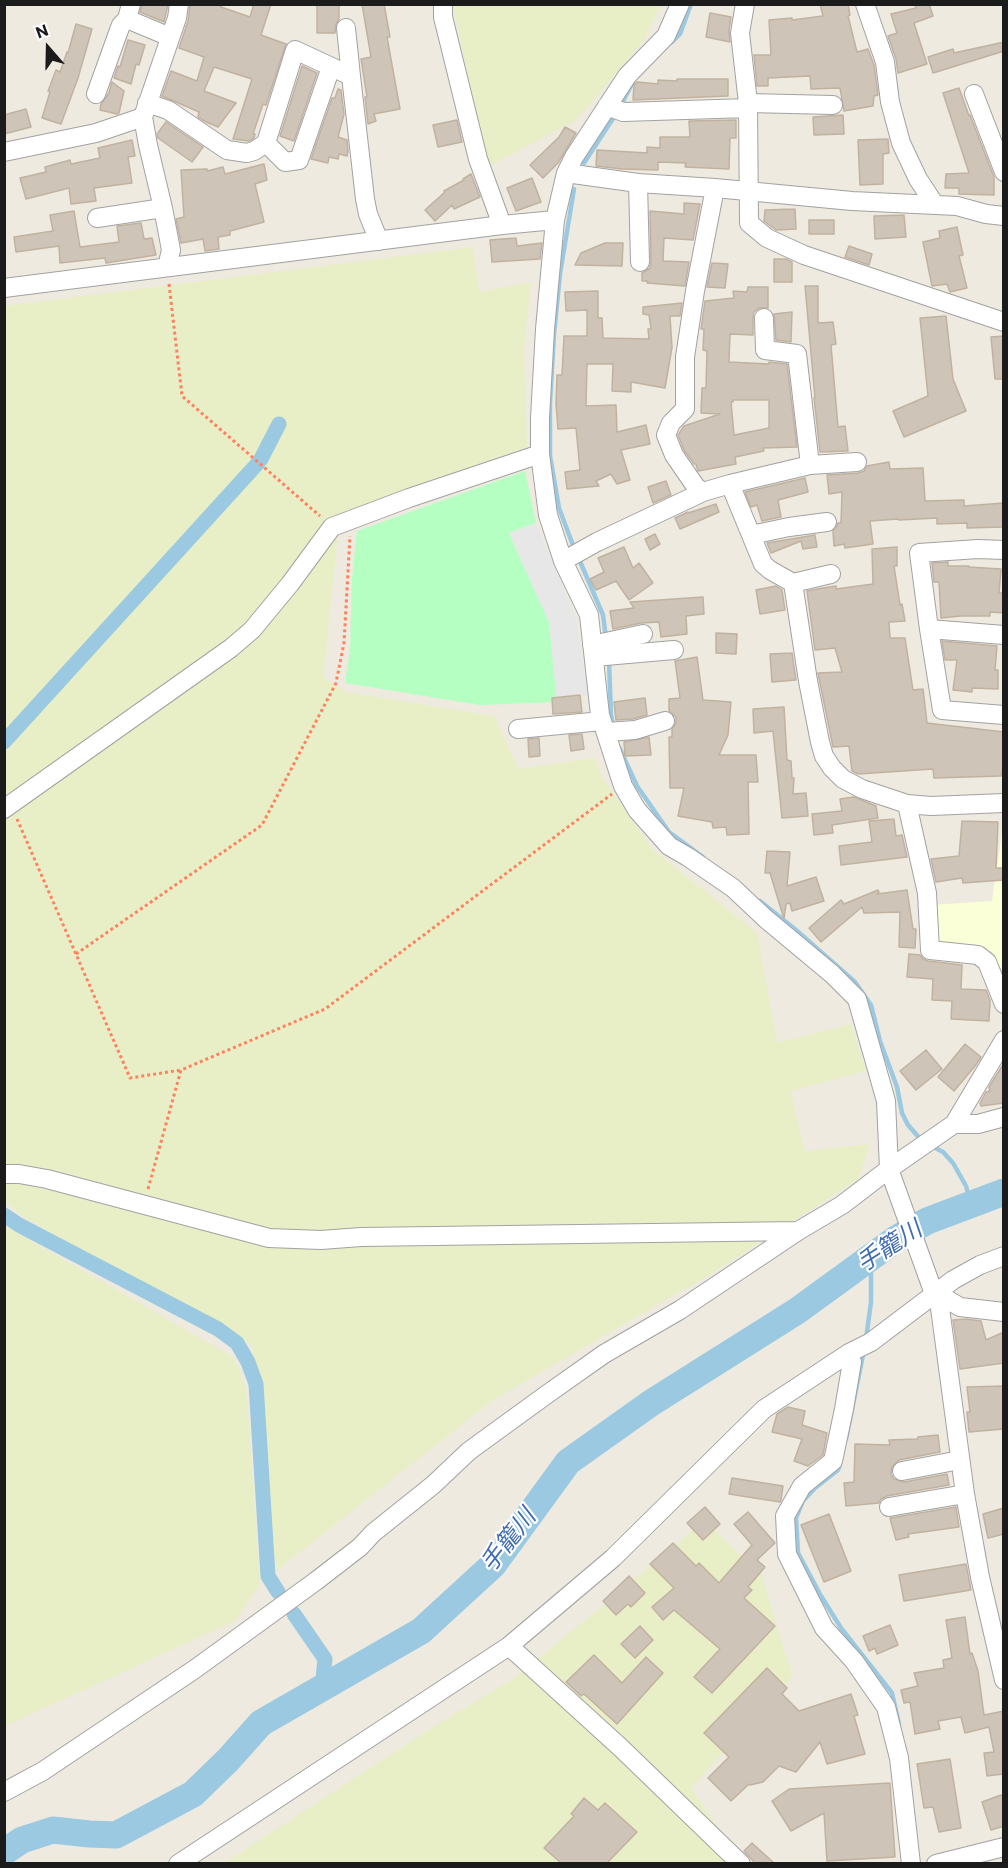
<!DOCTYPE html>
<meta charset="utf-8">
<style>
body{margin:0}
#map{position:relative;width:1008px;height:1868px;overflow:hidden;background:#eeeadf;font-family:Commissioner,sans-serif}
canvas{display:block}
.frame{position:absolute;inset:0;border:6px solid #1b1b1b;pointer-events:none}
.north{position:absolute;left:18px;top:18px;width:60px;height:60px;-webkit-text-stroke:4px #fff;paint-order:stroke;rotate:340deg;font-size:16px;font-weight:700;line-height:24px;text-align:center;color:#1b1b1b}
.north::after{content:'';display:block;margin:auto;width:21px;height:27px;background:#1b1b1b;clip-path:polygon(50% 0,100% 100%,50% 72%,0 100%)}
</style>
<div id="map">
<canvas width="1008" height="1868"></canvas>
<div class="frame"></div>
<div class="north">N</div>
</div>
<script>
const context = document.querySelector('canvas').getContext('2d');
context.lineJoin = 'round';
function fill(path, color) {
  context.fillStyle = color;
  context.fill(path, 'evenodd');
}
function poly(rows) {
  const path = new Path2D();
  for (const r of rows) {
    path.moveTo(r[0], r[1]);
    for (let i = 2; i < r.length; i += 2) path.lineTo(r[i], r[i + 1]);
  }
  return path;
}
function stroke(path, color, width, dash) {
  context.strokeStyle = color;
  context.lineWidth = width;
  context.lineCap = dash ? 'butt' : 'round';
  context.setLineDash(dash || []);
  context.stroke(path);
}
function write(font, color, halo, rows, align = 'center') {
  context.font = font + ' Commissioner,"Noto Sans JP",sans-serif';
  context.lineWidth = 4.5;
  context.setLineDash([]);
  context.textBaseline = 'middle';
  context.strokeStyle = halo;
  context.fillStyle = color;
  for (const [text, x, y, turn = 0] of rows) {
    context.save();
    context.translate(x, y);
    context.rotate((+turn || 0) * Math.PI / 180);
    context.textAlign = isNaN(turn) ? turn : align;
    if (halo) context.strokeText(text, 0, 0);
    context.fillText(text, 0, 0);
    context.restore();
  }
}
fill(poly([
 [1003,826,1003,969,1002,970,991,951,936,947,930,905,992,901]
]), '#fbffd7');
fill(poly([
 [453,5,661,5,644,40,575,121,487,167],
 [473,247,479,292,531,282,524,348,527,447,340,516,323,677,346,692,494,716,518,769,595,758,601,776,652,849,757,933,777,1043,851,1024,866,1071,791,1091,804,1151,870,1144,858,1179,714,1272,493,1400,276,1571,252,1346,234,1334,23,1217,5,1201,4,306],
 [5,1226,233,1357,246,1387,260,1584,235,1621,5,1726],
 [704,1520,762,1576,792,1676,691,1788,742,1863,223,1864,430,1729,516,1677,658,1560]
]), '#e8efc7');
fill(poly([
 [525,471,536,523,509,533,549,622,557,702,480,705,345,683,350,650,352,579,357,531]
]), '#b5ffc3');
fill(poly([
 [536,523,576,617,588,696,557,702,549,622,509,533]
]), '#e7e7e7');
stroke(poly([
 [672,42,680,34,691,4],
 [620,107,633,82],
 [584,163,616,114],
 [574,189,560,274,554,334,550,403,550,456,559,508,574,548],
 [579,559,603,615,606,638],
 [609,661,611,715,614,728],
 [619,747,637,786,669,832,703,857],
 [760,901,796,930,855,982,871,1005,880,1041,897,1087,902,1113,908,1125,922,1141],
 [932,1146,943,1152,953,1163,966,1186,971,1204],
 [866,1339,871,1302,871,1258],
 [846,1439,864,1350],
 [840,1465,838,1470,815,1488,803,1501,796,1518,798,1553,821,1596,841,1628,892,1693,899,1724]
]), '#9ac9e1', 4.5);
stroke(poly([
 [261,459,279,424],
 [4,742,258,463],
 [4,1215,19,1225,218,1329,237,1343,248,1362,256,1384,268,1576,278,1592],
 [294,1614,325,1659,322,1688]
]), '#9ac9e1', 15);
stroke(poly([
 [4,1852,22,1840,53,1830,89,1834,116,1835,193,1794,228,1760,261,1723,421,1631,493,1565,568,1462,651,1403,797,1311,896,1239,927,1221,1004,1192]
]), '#9ac9e1', 27);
const building = poly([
 [142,4,168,4,164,22,140,12,142,4],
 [190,4,222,4,221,7,250,17,254,4,271,4,261,35,286,44,266,105,263,104,253,134,255,134,254,138,249,141,233,139,252,79,214,67,204,91,236,103,218,127,206,122,198,117,199,112,162,96,171,71,197,81,204,57,179,48,188,21,190,4],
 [317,4,339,4,339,19,336,24,335,33,317,33,317,4],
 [362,4,384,4,390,37,387,37,400,109,374,114,376,121,368,124,365,97,367,97,361,59,371,57,362,4],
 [820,4,848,4,850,15,848,16,857,52,868,49,874,65,878,95,874,96,873,106,844,111,840,88,811,89,810,76,768,78,768,86,757,86,754,55,771,55,769,20,792,18,792,20,823,16,820,4],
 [915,4,929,4,933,16,914,23,927,64,898,73,896,59,888,36,897,33,891,14,916,8,915,4],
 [710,13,731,17,729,31,730,42,706,37,710,13],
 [76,24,92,29,78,78,61,124,42,118,50,92,48,91,56,70,60,72,67,52,68,53,76,24],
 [128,40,145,45,139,65,136,64,131,84,114,78,118,66,120,67,128,40],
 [1004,42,1004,51,933,73,928,57,953,49,954,53,1004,42],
 [302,66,317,73,294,141,280,136,302,66],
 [677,79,728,79,728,96,633,100,634,85,637,82,658,84,658,80,677,81,677,79],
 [112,82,124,91,119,113,117,114,100,110,101,104,109,93,112,82],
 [959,88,969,116,970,115,994,177,994,195,959,194,959,188,945,188,946,174,969,173,943,93,959,88],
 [338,89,341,90,344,114,338,137,347,140,348,151,347,156,339,154,338,159,329,157,328,163,311,159,332,98,335,98,338,89],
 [26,109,31,127,4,134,4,115,26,109],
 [843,115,844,134,814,135,813,117,843,115],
 [457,120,462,142,438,147,433,125,457,120],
 [736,120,736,138,730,138,729,169,685,167,686,163,658,162,658,170,622,169,596,166,597,150,647,153,647,147,660,148,660,137,690,137,689,121,736,120],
 [166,122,203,147,192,162,158,138,157,134,166,122],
 [565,127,576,133,558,163,543,178,530,165,559,137,565,127],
 [888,139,889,153,883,154,883,184,860,185,858,140,888,139],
 [132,140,135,156,128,157,132,183,94,188,96,201,71,204,69,188,26,199,20,178,46,172,45,167,70,160,71,164,100,158,98,148,132,140],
 [264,164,267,180,255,184,264,222,230,231,230,235,218,237,219,249,205,251,203,239,181,243,176,219,184,217,181,170,207,169,207,171,223,167,225,174,264,164],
 [471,174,480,197,454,209,452,205,435,221,425,210,445,192,444,191,464,180,463,179,471,174],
 [532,178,541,202,516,211,507,188,532,178],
 [684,203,700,204,693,240,664,238,663,261,689,262,685,286,647,283,648,281,642,281,642,273,650,268,651,262,650,211,684,214,684,203],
 [795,209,796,229,776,230,764,221,765,210,795,209],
 [74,211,80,247,119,242,117,226,141,223,144,239,152,238,156,255,106,263,105,258,60,263,59,246,16,252,14,237,53,231,50,215,74,211],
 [904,215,906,237,875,239,874,216,904,215],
 [809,220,834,220,834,234,809,234,809,220],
 [957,227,963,255,959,256,967,288,950,292,947,284,932,286,923,242,940,238,939,231,957,227],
 [516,238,517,246,542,243,540,259,492,262,490,240,516,238],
 [605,243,623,243,622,266,575,265,581,253,605,243],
 [849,246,872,254,869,265,845,257,849,246],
 [774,259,786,259,792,262,792,282,774,282,774,259],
 [712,263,728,264,725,288,707,287,712,263],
 [805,286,818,286,818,323,833,322,836,344,831,345,838,427,845,426,848,451,820,452,814,398,815,398,805,286],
 [748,287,768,287,768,308,759,308,754,312,753,318,753,335,730,334,729,362,769,364,769,362,787,364,797,447,763,448,764,451,735,457,736,464,698,471,696,464,694,464,684,450,678,435,684,426,720,414,701,413,702,388,706,388,707,351,703,350,704,329,701,329,705,301,734,298,733,291,747,292,748,287],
 [733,400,769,400,769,428,734,435,731,402,733,402,733,400],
 [598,291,598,318,602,318,603,338,649,339,648,329,651,329,649,315,643,314,643,307,682,303,680,316,670,316,672,347,665,388,631,382,631,392,612,391,613,364,587,364,586,406,616,405,617,432,646,425,650,444,621,450,630,480,617,484,611,474,596,481,599,486,567,489,565,472,580,470,576,428,558,429,556,404,557,375,562,375,564,336,587,336,587,310,566,311,565,292,598,291],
 [792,312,791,342,776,340,774,314,792,312],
 [946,316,953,379,966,411,904,437,893,411,928,396,920,318,946,316],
 [1004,336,1004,379,995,379,991,337,1004,336],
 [889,462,890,469,923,468,925,501,964,500,964,506,1004,503,1004,527,967,528,967,523,937,524,937,518,899,520,898,519,870,521,873,544,845,548,844,544,834,546,833,531,838,523,841,523,842,492,829,494,827,475,858,473,864,471,867,466,889,462],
 [805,478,808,492,778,500,781,517,762,521,757,505,751,507,745,492,805,478],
 [666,481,671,495,653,503,648,487,666,481],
 [716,504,719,512,680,529,675,518,688,512,688,513,716,504],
 [655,534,660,544,650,550,645,539,655,534],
 [815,535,817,547,803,549,801,541,771,553,767,543,815,535],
 [624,547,633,568,639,563,653,583,629,600,616,581,596,590,590,579,604,572,598,558,624,547],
 [897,547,897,566,894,566,900,605,902,604,905,621,889,622,890,638,905,638,913,690,923,689,927,723,1004,732,1004,761,1001,776,934,778,933,769,858,774,852,771,849,746,833,747,818,673,842,672,835,648,815,650,807,591,823,588,836,586,836,589,873,584,872,549,897,547],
 [948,562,948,566,969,566,969,567,1001,569,999,593,1004,593,1004,613,990,612,990,616,961,616,941,618,939,582,934,582,932,563,948,562],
 [776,586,782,590,785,610,760,614,756,590,776,586],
 [703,597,704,614,686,616,687,634,661,637,659,622,641,623,613,629,610,611,634,608,630,602,703,597],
 [716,633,737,634,736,654,716,653,716,633],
 [942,641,997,646,995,670,998,670,998,689,972,688,972,692,953,690,957,660,945,660,942,641],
 [792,653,796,680,772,682,770,654,792,653],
 [697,657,703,700,731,702,728,735,719,755,756,755,758,782,748,782,749,834,727,835,726,827,713,828,712,822,678,816,684,788,670,788,669,737,672,737,672,729,676,723,676,717,669,711,669,699,680,698,675,661,697,657],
 [580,695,582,712,553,714,552,698,580,695],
 [645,698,647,715,633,719,616,720,614,702,645,698],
 [784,707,787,760,791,761,792,778,794,778,793,794,806,793,808,816,782,818,773,731,754,733,753,709,784,707],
 [582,734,584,749,571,751,569,735,582,734],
 [649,737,651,755,625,756,624,742,649,737],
 [539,738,540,756,529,757,528,739,539,738],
 [854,797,876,806,878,818,832,825,833,833,814,835,812,814,842,811,840,799,854,797],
 [894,819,896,836,902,835,907,857,841,865,839,846,872,842,869,821,894,819],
 [962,821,998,822,996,868,1004,868,1004,880,963,883,962,878,936,882,931,859,959,856,962,821],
 [767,851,790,852,787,886,816,877,824,901,792,911,790,903,786,904,784,919,770,873,765,873,767,851],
 [878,890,879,892,877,894,907,890,913,929,916,929,915,948,899,947,900,912,864,913,862,907,821,942,809,928,841,900,844,904,878,890],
 [909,954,920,955,923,959,928,961,962,965,961,989,986,990,990,1000,989,1021,951,1019,952,1001,932,1000,933,979,907,977,909,954],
 [965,1044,981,1057,975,1066,954,1091,938,1077,965,1044],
 [926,1050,942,1069,916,1090,900,1071,926,1050],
 [1004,1063,1004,1103,981,1106,980,1103,986,1092,990,1091,989,1087,1004,1063],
 [966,1319,981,1321,986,1340,1004,1332,1004,1363,960,1369,953,1320,966,1319],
 [1004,1386,1004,1429,969,1432,967,1412,970,1412,967,1387,1004,1386],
 [788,1407,805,1411,802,1425,827,1433,823,1455,808,1466,794,1461,802,1439,772,1432,777,1414,788,1407],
 [938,1435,940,1452,899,1460,892,1467,891,1474,894,1479,904,1482,947,1474,949,1485,887,1496,881,1499,879,1503,846,1506,844,1483,854,1482,855,1444,890,1445,889,1440,917,1439,918,1437,938,1435],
 [732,1478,783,1486,781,1500,780,1502,729,1494,732,1478],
 [705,1507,720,1524,703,1540,687,1523,705,1507],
 [956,1507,959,1527,908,1534,909,1537,896,1540,890,1518,956,1507],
 [1004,1508,1004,1534,988,1538,983,1514,1004,1508],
 [748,1512,775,1543,757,1560,765,1567,748,1587,752,1590,744,1598,775,1626,712,1693,694,1677,720,1649,674,1610,663,1620,652,1607,674,1588,650,1564,673,1543,696,1566,699,1563,719,1583,752,1545,734,1524,748,1512],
 [829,1514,851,1571,824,1582,801,1525,829,1514],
 [966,1564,971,1590,904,1601,899,1575,966,1564],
 [629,1576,645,1593,631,1607,628,1604,616,1615,603,1601,629,1576],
 [965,1617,970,1654,972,1653,978,1671,984,1715,1004,1711,1004,1774,987,1776,984,1753,994,1752,989,1727,965,1733,961,1717,938,1721,940,1729,915,1734,910,1702,904,1703,901,1690,918,1686,914,1673,944,1668,943,1660,952,1658,946,1620,965,1617],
 [890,1625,898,1645,877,1654,875,1648,869,1651,863,1636,890,1625],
 [640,1626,653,1640,635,1658,621,1644,640,1626],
 [594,1655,622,1683,646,1657,663,1673,617,1724,584,1694,581,1696,566,1682,594,1655],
 [767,1668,787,1688,782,1694,799,1711,851,1694,858,1715,854,1716,865,1754,827,1764,820,1742,796,1772,779,1766,763,1782,750,1785,749,1784,731,1801,708,1778,729,1757,704,1733,767,1668],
 [950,1759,961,1828,939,1832,933,1807,924,1808,917,1764,950,1759],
 [890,1783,895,1857,827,1861,824,1813,791,1831,772,1801,789,1789,890,1783],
 [1001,1795,1004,1802,1004,1826,991,1830,982,1802,1001,1795],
 [584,1798,598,1810,605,1803,637,1832,607,1863,561,1863,544,1848,574,1816,571,1814,584,1798],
 [752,1843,774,1863,755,1863,744,1851,752,1843]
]);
fill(building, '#cec4b8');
stroke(building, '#c1b2a0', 1.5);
const minor = poly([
 [131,4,127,19,170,37],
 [443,4,443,17,478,159,502,225],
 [680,4,666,36,627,76,574,157,566,173,555,220,545,329,540,418,540,454,548,515,563,561,589,615,600,715,623,786,637,810,669,846,688,857,733,888,766,919,832,974,857,999,886,1101,889,1169,933,1291,960,1307,1004,1312],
 [745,4,740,33,748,103,749,223,767,238,804,255,1004,322],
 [865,4,885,62,890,102,901,143,918,179,935,205],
 [351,76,365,199,368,214,379,241],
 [96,94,118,33,121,25,127,19],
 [974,94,1004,172],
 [147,103,168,110,227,150,247,153,254,151,266,143,295,50,351,76,346,28],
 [748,103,833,105],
 [607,106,623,112,748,108],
 [266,143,285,162,299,160,331,67],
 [4,152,96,133,143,117],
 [566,173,638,183,715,188,852,201,957,206,986,214,1004,216],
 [638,183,640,262],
 [97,218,163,208],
 [167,267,171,250,163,208,148,145,143,117,177,18,179,4],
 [4,288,502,225,555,220],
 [764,318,765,350,797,354,810,465],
 [730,484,763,564,770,570,793,583,808,681,820,742,824,756,832,768,843,779,862,789,907,804,931,806,1004,803],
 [703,492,696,487,674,455,666,435,671,423,685,409,685,357,695,291,715,188],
 [751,535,789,527,827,522],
 [1004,550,978,549,919,553,929,629,942,710,1004,715],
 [563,561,597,542,703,492,730,484,810,465,857,462],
 [793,583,831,574],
 [929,629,1004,635],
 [592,645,643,634],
 [594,657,674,650],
 [518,729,602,721],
 [607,732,635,730,665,721],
 [907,804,927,893,930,950,978,955,987,962,1004,1004],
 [4,809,231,648,252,630,290,584,332,527,409,498,540,454],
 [954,1124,978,1124,1004,1117],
 [4,1174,19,1174,47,1179,269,1238,321,1240,361,1237,798,1231],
 [938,1293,965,1494,980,1577,1004,1680],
 [849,1353,852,1362,844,1409,833,1461,802,1486,785,1516,787,1554,824,1628,854,1661,886,1707,899,1758,911,1864],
 [902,1471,960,1460],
 [889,1507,965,1494],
 [509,1646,621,1748,741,1864],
 [4,1792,43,1771,195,1669,316,1581,360,1547,373,1533,433,1485,469,1451,546,1395,604,1354,680,1310,798,1231,842,1205,889,1169,954,1124,1004,1040],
 [178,1864,509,1646,613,1558,764,1409,849,1353,871,1342,953,1280,980,1265,1004,1256],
 [936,1864,1004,1847]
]);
stroke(minor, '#a2a2a2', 20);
stroke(poly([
 [169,284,182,396,320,516],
 [17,819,130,1078,181,1070],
 [76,954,262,825,336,683,344,643,350,536],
 [148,1189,181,1070,325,1009,612,794]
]), '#ff815f', 3, [3, 3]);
stroke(minor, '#fff', 18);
write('italic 24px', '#3f6cb2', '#fff', [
 ["手籠川",889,1246,-33],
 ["手籠川",508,1540,-52]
]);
</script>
